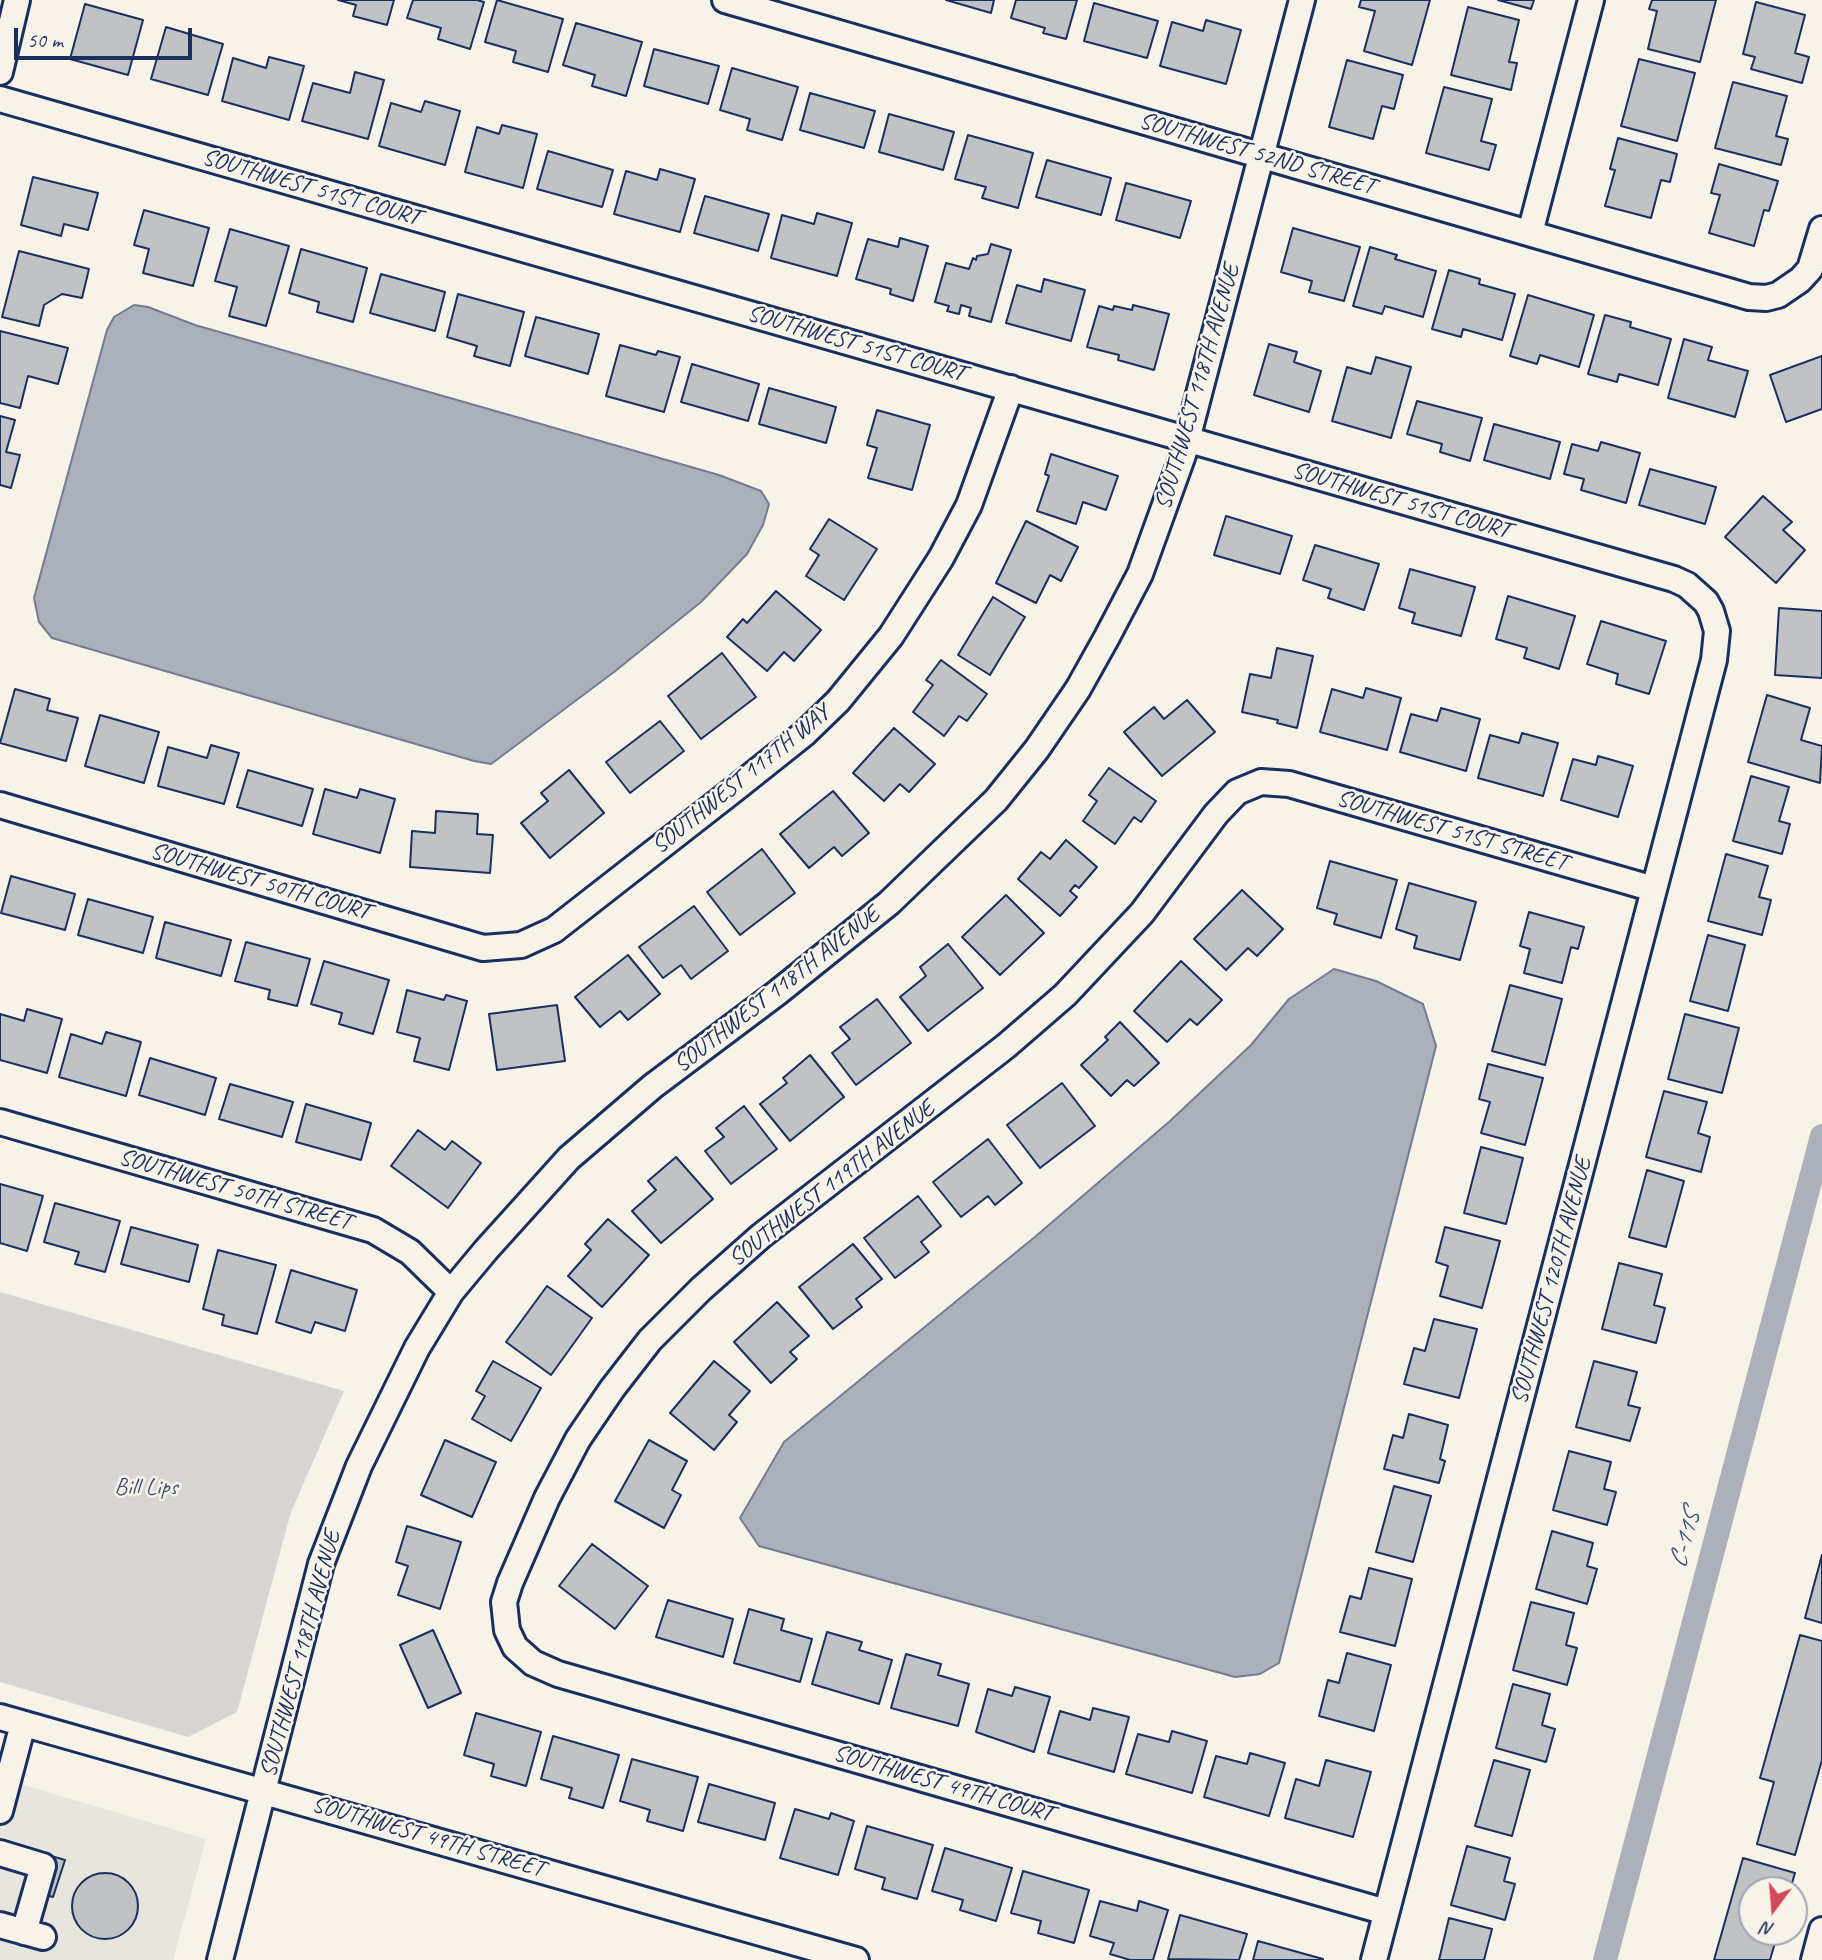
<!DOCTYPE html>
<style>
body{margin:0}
#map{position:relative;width:1822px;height:1960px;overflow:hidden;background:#f7f3e8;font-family:Caveat,sans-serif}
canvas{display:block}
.north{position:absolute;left:1738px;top:1876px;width:70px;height:70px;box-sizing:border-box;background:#f7f3e8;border:2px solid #9fa5b1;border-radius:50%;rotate:196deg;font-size:19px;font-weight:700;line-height:28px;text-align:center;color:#1b2f5e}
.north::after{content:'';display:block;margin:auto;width:24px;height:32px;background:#d1495b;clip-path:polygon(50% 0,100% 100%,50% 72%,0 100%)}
.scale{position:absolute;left:14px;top:28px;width:178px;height:32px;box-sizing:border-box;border:4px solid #1b2f5e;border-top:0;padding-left:9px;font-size:21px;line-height:24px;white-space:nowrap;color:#1b2f5e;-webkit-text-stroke:5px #f7f3e8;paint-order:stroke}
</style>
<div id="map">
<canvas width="1822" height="1960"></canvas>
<div class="north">N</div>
<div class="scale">50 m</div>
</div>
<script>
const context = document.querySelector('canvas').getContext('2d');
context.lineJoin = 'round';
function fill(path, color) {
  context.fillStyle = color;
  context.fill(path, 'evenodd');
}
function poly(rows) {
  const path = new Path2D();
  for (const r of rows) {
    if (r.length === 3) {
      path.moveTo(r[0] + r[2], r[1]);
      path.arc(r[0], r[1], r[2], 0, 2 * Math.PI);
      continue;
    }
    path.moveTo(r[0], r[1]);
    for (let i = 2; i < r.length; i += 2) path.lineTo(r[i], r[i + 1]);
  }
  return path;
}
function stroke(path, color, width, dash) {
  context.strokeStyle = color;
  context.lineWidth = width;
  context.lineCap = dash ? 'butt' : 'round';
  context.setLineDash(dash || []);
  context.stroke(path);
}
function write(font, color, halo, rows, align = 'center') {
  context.font = font + ' Caveat,sans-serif';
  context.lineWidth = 5;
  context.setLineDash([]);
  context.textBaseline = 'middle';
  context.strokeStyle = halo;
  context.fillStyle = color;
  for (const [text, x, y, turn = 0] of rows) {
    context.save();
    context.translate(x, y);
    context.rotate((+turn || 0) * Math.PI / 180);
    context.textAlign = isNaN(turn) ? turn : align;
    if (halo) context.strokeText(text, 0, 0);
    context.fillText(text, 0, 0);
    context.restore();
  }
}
fill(poly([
 [0,1778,206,1839,173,1960,0,1960]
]), '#e6e5de');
fill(poly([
 [0,1292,344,1391,291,1512,237,1712,188,1737,0,1682]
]), '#d7d6d4');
const water = poly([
 [134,305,148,307,195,325,719,475,761,491,769,504,763,525,747,554,701,602,614,672,491,764,474,761,52,638,39,622,34,598,107,330,114,317,134,305],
 [1334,969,1376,981,1423,1004,1436,1046,1279,1663,1260,1674,1235,1677,759,1546,740,1518,784,1442,1036,1236,1170,1121,1251,1045,1289,999,1334,969]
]);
fill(water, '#acb0b9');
stroke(water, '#727c95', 2);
stroke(poly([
 [1605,1960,1822,1136]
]), '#acb0b9', 24);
const building = poly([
 [338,0,394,0,387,25,353,16,356,5,338,0],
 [413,0,477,0,484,2,470,49,438,39,441,28,407,18,413,0],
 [497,0,563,19,548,72,513,62,516,51,485,42,497,0],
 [946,0,994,0,991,13,946,0],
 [1016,0,1077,0,1066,39,1043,33,1045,28,1011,18,1016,0],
 [1361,0,1430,0,1412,65,1364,51,1375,11,1359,7,1361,0],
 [1498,0,1534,0,1531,9,1498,0],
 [1652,0,1716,0,1700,62,1648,49,1657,11,1649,9,1652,0],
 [1756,2,1805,15,1795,53,1809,57,1802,83,1751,69,1755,57,1743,54,1756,2],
 [1094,3,1158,21,1147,58,1084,41,1094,3],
 [85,4,143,20,128,75,70,59,85,4],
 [1468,7,1519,20,1509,62,1517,63,1511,90,1451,75,1468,7],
 [1206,20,1241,30,1226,84,1160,66,1172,22,1203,31,1206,20],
 [576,23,642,42,626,96,592,86,595,75,563,65,576,23],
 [166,27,223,44,208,95,151,79,166,27],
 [654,49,719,66,708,104,644,86,654,49],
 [269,57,304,66,289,120,222,101,233,58,266,68,269,57],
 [1639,59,1695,73,1677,141,1621,126,1639,59],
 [1347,60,1403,75,1394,109,1382,106,1373,139,1329,127,1347,60],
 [732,68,798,87,782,140,747,130,750,119,720,110,732,68],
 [355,72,384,80,368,139,302,121,313,83,350,93,355,72],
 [1733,82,1787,96,1776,136,1788,139,1781,165,1715,148,1733,82],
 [1444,87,1492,99,1481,141,1496,145,1489,170,1426,153,1444,87],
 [810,93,875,111,864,148,800,130,810,93],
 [425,101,460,111,445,165,379,146,391,103,421,112,425,101],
 [889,114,954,132,943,170,879,152,889,114],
 [502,125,537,134,523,188,465,172,477,127,499,134,502,125],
 [968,135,1033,153,1018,208,982,198,986,187,955,179,968,135],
 [1618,138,1677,154,1670,182,1661,180,1651,218,1605,206,1615,170,1610,169,1618,138],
 [548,151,613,170,602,207,537,189,548,151],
 [1047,160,1111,178,1101,215,1036,197,1047,160],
 [1719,164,1778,181,1769,211,1764,210,1754,246,1709,233,1720,195,1711,193,1719,164],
 [660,169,695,179,680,232,614,214,626,171,657,180,660,169],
 [33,177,98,193,88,230,64,224,61,236,21,225,33,177],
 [1126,183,1191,201,1180,238,1116,220,1126,183],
 [705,196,769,214,758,251,694,233,705,196],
 [144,210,209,228,193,286,143,273,149,249,134,245,144,210],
 [817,213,852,223,837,276,771,258,782,215,814,224,817,213],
 [1293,228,1360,247,1344,301,1309,292,1312,281,1281,272,1293,228],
 [230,229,289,246,266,326,229,316,237,287,215,281,230,229],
 [900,238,928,246,913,301,890,294,891,289,856,279,868,239,898,247,900,238],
 [991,244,1011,250,991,322,969,316,971,308,961,305,959,314,947,311,949,306,935,302,946,263,969,269,973,258,976,260,977,256,988,254,991,244],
 [1370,247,1397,255,1395,259,1436,271,1423,317,1385,306,1382,314,1353,306,1370,247],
 [301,249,367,268,353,322,317,312,319,302,289,293,301,249],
 [19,251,89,269,82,298,62,294,44,305,39,326,2,317,19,251],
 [1449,270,1480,279,1479,284,1515,294,1502,340,1463,329,1461,337,1432,329,1449,270],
 [381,274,445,292,435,331,370,313,381,274],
 [1044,279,1085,290,1071,341,1006,323,1017,285,1041,292,1044,279],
 [458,294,524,312,510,366,474,356,477,346,447,337,458,294],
 [1528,295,1594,315,1579,367,1540,355,1537,364,1510,356,1528,295],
 [1133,305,1169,314,1154,370,1118,360,1119,355,1087,347,1099,306,1113,310,1114,306,1132,310,1133,305],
 [1605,315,1631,322,1630,327,1671,339,1658,385,1619,374,1617,382,1588,374,1605,315],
 [536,317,599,334,588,374,525,356,536,317],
 [0,331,68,348,58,384,28,376,20,408,0,403,0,331],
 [1684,339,1712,347,1708,360,1748,371,1735,417,1668,398,1684,339],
 [1269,344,1297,352,1294,362,1321,371,1309,412,1254,395,1269,344],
 [620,345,656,355,658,351,680,357,664,412,606,396,620,345],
 [1822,356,1822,409,1786,422,1770,375,1822,356],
 [1376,357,1411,367,1391,438,1332,421,1347,367,1371,374,1376,357],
 [692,364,759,384,748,421,681,402,692,364],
 [769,388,836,407,826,443,759,424,769,388],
 [1417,401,1482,418,1470,461,1440,452,1442,444,1407,434,1417,401],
 [877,410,930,425,912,490,868,478,877,448,867,445,877,410],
 [0,416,15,420,6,452,20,455,11,488,0,485,0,416],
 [1494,424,1560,442,1550,479,1484,460,1494,424],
 [1601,442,1640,453,1626,503,1581,490,1584,479,1564,474,1572,444,1598,451,1601,442],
 [1051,454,1118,476,1106,510,1083,502,1076,524,1037,511,1049,476,1045,474,1051,454],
 [1650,469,1716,487,1705,524,1639,505,1650,469],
 [1763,496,1792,522,1783,530,1805,550,1776,583,1725,537,1763,496],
 [1226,516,1292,536,1280,574,1214,555,1226,516],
 [829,519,877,549,844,600,806,576,819,555,810,549,829,519],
 [1026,521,1078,547,1061,581,1050,575,1036,603,996,583,1026,521],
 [1315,545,1379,564,1364,610,1328,598,1331,589,1303,580,1315,545],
 [1410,569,1475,587,1461,636,1412,623,1415,613,1399,608,1410,569],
 [776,591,821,630,794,661,784,652,767,671,727,637,743,619,747,623,776,591],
 [1508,596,1575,616,1559,669,1524,658,1527,648,1496,639,1508,596],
 [993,597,1025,617,990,675,958,655,993,597],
 [1779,608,1822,611,1822,678,1775,675,1779,608],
 [1601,621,1666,641,1649,694,1616,684,1618,674,1587,664,1601,621],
 [1277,648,1313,656,1297,728,1277,723,1278,720,1242,712,1250,674,1271,678,1277,648],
 [722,653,756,697,701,739,668,696,722,653],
 [941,660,987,694,967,721,959,716,944,736,913,712,933,685,926,680,941,660],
 [1366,688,1401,698,1387,750,1320,732,1332,689,1363,698,1366,688],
 [15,689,50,699,47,710,78,718,66,761,0,743,15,689],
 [1767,695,1810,708,1801,740,1822,746,1820,783,1748,762,1767,695],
 [1187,700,1215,732,1162,776,1124,732,1154,707,1164,719,1187,700],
 [1441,708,1480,719,1466,771,1400,752,1411,714,1437,721,1441,708],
 [100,715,159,732,144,783,85,766,100,715],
 [660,721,684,751,630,793,606,762,660,721],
 [894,728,935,764,909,792,900,784,884,801,853,773,894,728],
 [1522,733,1558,743,1543,796,1478,778,1490,735,1519,743,1522,733],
 [211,745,239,753,224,804,158,786,168,747,207,758,211,745],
 [1598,756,1633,766,1618,817,1561,800,1573,759,1596,765,1598,756],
 [1109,768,1156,801,1141,822,1134,817,1115,844,1083,821,1097,801,1089,795,1109,768],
 [248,770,313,789,302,826,237,807,248,770],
 [569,770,604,813,550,858,521,823,548,801,541,793,569,770],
 [1751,776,1789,787,1779,821,1790,824,1782,854,1733,841,1751,776],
 [325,789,357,798,360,789,395,799,380,853,313,834,325,789],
 [833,791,869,833,842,856,834,847,809,868,780,834,833,791],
 [436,811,478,814,477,834,493,835,490,873,410,867,412,831,435,833,436,811],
 [1066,840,1097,867,1079,888,1075,885,1070,891,1077,897,1060,916,1018,879,1041,852,1050,859,1066,840],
 [762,849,795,893,740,935,707,892,762,849],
 [1726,854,1768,866,1759,897,1771,900,1762,935,1708,921,1726,854],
 [1330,861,1397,880,1381,938,1334,924,1337,914,1317,908,1330,861],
 [11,876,75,894,65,930,1,913,11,876],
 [1409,883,1476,902,1460,960,1414,948,1417,936,1396,929,1409,883],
 [1242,890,1283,929,1257,956,1248,948,1226,970,1194,939,1242,890],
 [1006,895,1044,933,1000,975,962,937,1006,895],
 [88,899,153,917,143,953,78,935,88,899],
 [694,906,728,951,691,979,681,965,663,978,639,947,694,906],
 [1529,912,1584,927,1578,949,1571,947,1562,983,1524,973,1530,949,1520,946,1529,912],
 [165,922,231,940,221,976,156,958,165,922],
 [1708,935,1745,945,1728,1011,1690,1001,1708,935],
 [246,942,310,959,297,1006,268,999,270,990,235,981,246,942],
 [948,944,983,988,928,1031,900,997,926,976,920,967,948,944],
 [628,955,660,994,628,1020,620,1011,600,1027,575,997,628,955],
 [324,961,389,980,373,1034,339,1024,342,1013,311,1004,324,961],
 [1181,961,1222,1000,1197,1025,1190,1019,1167,1042,1134,1011,1181,961],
 [1510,985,1562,999,1545,1065,1492,1051,1510,985],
 [407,990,444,1000,446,995,467,1001,449,1070,414,1061,420,1038,397,1032,407,990],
 [877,999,911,1043,856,1085,832,1053,850,1039,840,1027,877,999],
 [557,1005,565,1061,497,1070,489,1014,557,1005],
 [27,1009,62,1019,47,1073,0,1060,0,1014,24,1021,27,1009],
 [1685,1014,1739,1028,1722,1093,1668,1079,1685,1014],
 [1120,1022,1159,1063,1134,1086,1127,1080,1111,1096,1081,1065,1108,1040,1105,1037,1120,1022],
 [106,1032,141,1042,126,1096,59,1077,71,1034,102,1044,106,1032],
 [810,1055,844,1097,790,1141,760,1104,787,1083,783,1078,810,1055],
 [150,1058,216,1078,205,1115,139,1095,150,1058],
 [1488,1064,1543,1078,1525,1145,1481,1133,1490,1102,1479,1099,1488,1064],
 [1062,1083,1095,1126,1040,1168,1007,1125,1062,1083],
 [230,1084,293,1102,282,1137,219,1119,230,1084],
 [1664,1091,1707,1102,1698,1133,1710,1137,1701,1172,1646,1157,1664,1091],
 [306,1104,371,1123,361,1160,296,1142,306,1104],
 [744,1106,777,1149,731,1184,705,1151,724,1137,716,1128,744,1106],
 [418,1130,445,1150,452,1141,481,1163,448,1208,391,1166,418,1130],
 [988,1139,1022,1183,995,1205,988,1196,961,1217,933,1182,988,1139],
 [1481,1147,1523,1158,1506,1224,1464,1213,1481,1147],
 [676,1157,713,1199,661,1243,632,1211,656,1190,648,1181,676,1157],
 [1647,1170,1684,1181,1666,1247,1629,1237,1647,1170],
 [0,1184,43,1196,27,1251,0,1243,0,1184],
 [918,1196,941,1226,921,1242,929,1252,895,1278,864,1238,918,1196],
 [55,1203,120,1221,105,1272,75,1264,79,1252,44,1242,55,1203],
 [608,1219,649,1255,602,1307,568,1276,591,1250,585,1244,608,1219],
 [131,1227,198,1245,189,1282,121,1264,131,1227],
 [1445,1227,1500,1241,1482,1308,1440,1296,1448,1266,1436,1262,1445,1227],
 [853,1244,882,1279,856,1299,862,1307,833,1329,799,1287,853,1244],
 [218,1250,276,1265,257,1334,222,1325,224,1315,203,1309,218,1250],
 [1619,1263,1662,1274,1654,1305,1665,1308,1656,1343,1602,1329,1619,1263],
 [291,1270,357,1290,345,1331,315,1322,311,1333,276,1322,291,1270],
 [547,1286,592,1318,551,1375,506,1342,547,1286],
 [777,1302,809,1336,790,1352,797,1359,771,1383,734,1342,777,1302],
 [1434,1319,1477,1329,1459,1398,1404,1384,1414,1348,1425,1351,1434,1319],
 [493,1361,541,1388,511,1441,472,1419,485,1396,476,1391,493,1361],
 [714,1361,750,1391,729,1415,737,1422,714,1450,670,1413,714,1361],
 [1594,1361,1637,1372,1628,1405,1640,1408,1630,1441,1576,1427,1594,1361],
 [1409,1414,1448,1425,1440,1459,1445,1461,1439,1483,1384,1469,1393,1435,1403,1438,1409,1414],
 [445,1440,496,1462,472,1517,421,1495,445,1440],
 [649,1440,687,1461,672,1490,681,1495,664,1528,615,1501,649,1440],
 [1569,1451,1611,1462,1604,1489,1616,1492,1607,1525,1553,1510,1569,1451],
 [1394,1486,1431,1496,1413,1562,1376,1552,1394,1486],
 [407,1526,461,1542,440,1609,398,1595,408,1566,396,1562,407,1526],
 [1552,1531,1593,1543,1587,1566,1597,1569,1587,1604,1536,1589,1552,1531],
 [592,1544,648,1586,615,1629,559,1586,592,1544],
 [1822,1555,1822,1623,1805,1618,1822,1555],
 [1369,1568,1412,1579,1395,1646,1340,1632,1350,1596,1361,1599,1369,1568],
 [668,1600,733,1619,723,1657,656,1637,668,1600],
 [1531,1602,1574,1613,1566,1645,1577,1648,1567,1685,1513,1670,1531,1602],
 [749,1609,784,1619,781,1630,812,1639,800,1682,734,1663,749,1609],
 [433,1630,461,1693,428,1708,400,1645,433,1630],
 [827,1632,862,1642,859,1650,892,1660,879,1704,812,1684,827,1632],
 [1800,1635,1822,1641,1822,1760,1795,1855,1757,1844,1774,1782,1760,1778,1800,1635],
 [1347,1653,1391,1665,1374,1731,1319,1716,1328,1680,1339,1683,1347,1653],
 [906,1654,941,1664,938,1675,969,1684,958,1726,891,1708,906,1654],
 [1513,1684,1550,1694,1542,1725,1555,1729,1546,1762,1496,1748,1513,1684],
 [1015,1687,1050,1697,1034,1752,976,1732,988,1689,1012,1696,1015,1687],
 [1093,1708,1129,1717,1114,1772,1048,1753,1060,1711,1090,1720,1093,1708],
 [476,1713,541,1732,526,1786,491,1776,494,1764,464,1755,476,1713],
 [1172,1731,1207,1741,1192,1793,1126,1774,1138,1734,1169,1742,1172,1731],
 [553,1736,619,1755,603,1808,569,1798,572,1788,541,1779,553,1736],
 [1250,1753,1285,1763,1269,1816,1204,1797,1216,1756,1247,1764,1250,1753],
 [632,1759,698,1777,683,1831,647,1821,650,1810,620,1801,632,1759],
 [1326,1760,1371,1772,1353,1837,1285,1818,1296,1779,1319,1786,1326,1760],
 [1494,1760,1530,1770,1512,1836,1475,1826,1494,1760],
 [709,1784,775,1803,765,1840,698,1822,709,1784],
 [795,1809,829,1819,831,1813,854,1821,838,1875,780,1858,795,1809],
 [867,1826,933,1845,917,1899,882,1889,885,1878,855,1869,867,1826],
 [1467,1846,1510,1858,1504,1881,1515,1884,1505,1920,1451,1905,1467,1846],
 [945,1848,1012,1868,996,1921,960,1910,963,1900,932,1891,945,1848],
 [34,1851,65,1860,53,1897,23,1888,34,1851],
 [1743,1858,1795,1873,1790,1890,1752,1890,1752,1932,1778,1932,1770,1960,1714,1960,1743,1858],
 [1023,1871,1089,1890,1074,1943,1038,1933,1041,1921,1011,1913,1023,1871],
 [105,1906,33],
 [1100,1901,1137,1911,1139,1901,1168,1910,1153,1960,1130,1960,1110,1954,1114,1943,1090,1936,1100,1901],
 [1180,1915,1247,1934,1239,1960,1168,1959,1180,1915],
 [1449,1918,1492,1929,1484,1960,1439,1960,1449,1918],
 [1258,1941,1323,1959,1323,1960,1253,1960,1258,1941]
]);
fill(building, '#c0c3c5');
stroke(building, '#1b2f5e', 2);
const minor = poly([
 [725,0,1749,297,1766,298,1778,295,1800,280,1810,269,1822,229],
 [0,72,17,0],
 [0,99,1674,579,1687,585,1706,602,1711,611,1717,631,1714,660,1374,1960],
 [1530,233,1591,0],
 [0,805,483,948,521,945,554,930,736,788,805,733,838,701,891,636,941,558,969,505,1011,388],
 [0,1122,373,1230,410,1252,451,1292],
 [0,1717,856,1960],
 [0,1811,23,1724],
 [0,1853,43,1866,24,1932],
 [1386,1912,558,1674,533,1663,515,1647,507,1630,504,1602,510,1583,547,1498,578,1439,612,1389,650,1340,701,1289,761,1236,1006,1046,1065,995,1142,913,1216,814,1237,792,1261,782,1289,784,1654,889],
 [0,1925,43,1937],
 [220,1960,321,1564,359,1466,417,1348,451,1292,486,1250,569,1158,653,1086,777,993,889,903,996,800,1037,749,1078,689,1107,637,1140,574,1183,455,1302,0],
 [1814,1960,1822,1930]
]);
stroke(minor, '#1b2f5e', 30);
stroke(minor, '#f7f3e8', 24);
write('24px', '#1b2f5e', '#f7f3e8', [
 ["SOUTHWEST 52ND STREET",1257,154,16],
 ["SOUTHWEST 51ST COURT",311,188,16],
 ["SOUTHWEST 51ST COURT",856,344,16],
 ["SOUTHWEST 118TH AVENUE",1198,387,-74],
 ["SOUTHWEST 51ST COURT",1401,501,16],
 ["SOUTHWEST 117TH WAY",741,780,-39],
 ["SOUTHWEST 51ST STREET",1452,831,16],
 ["SOUTHWEST 50TH COURT",260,882,16],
 ["SOUTHWEST 118TH AVENUE",777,990,-38],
 ["SOUTHWEST 119TH AVENUE",832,1184,-38],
 ["SOUTHWEST 50TH STREET",235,1190,16],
 ["SOUTHWEST 120TH AVENUE",1552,1281,-75],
 ["SOUTHWEST 118TH AVENUE",301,1654,-75],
 ["SOUTHWEST 49TH COURT",943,1784,16],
 ["SOUTHWEST 49TH STREET",428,1837,16]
]);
write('24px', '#415076', '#f7f3e8', [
 ["Bill Lips",146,1488]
]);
write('italic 26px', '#465679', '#f7f3e8', [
 ["C-11S",1685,1540,-75]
]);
</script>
